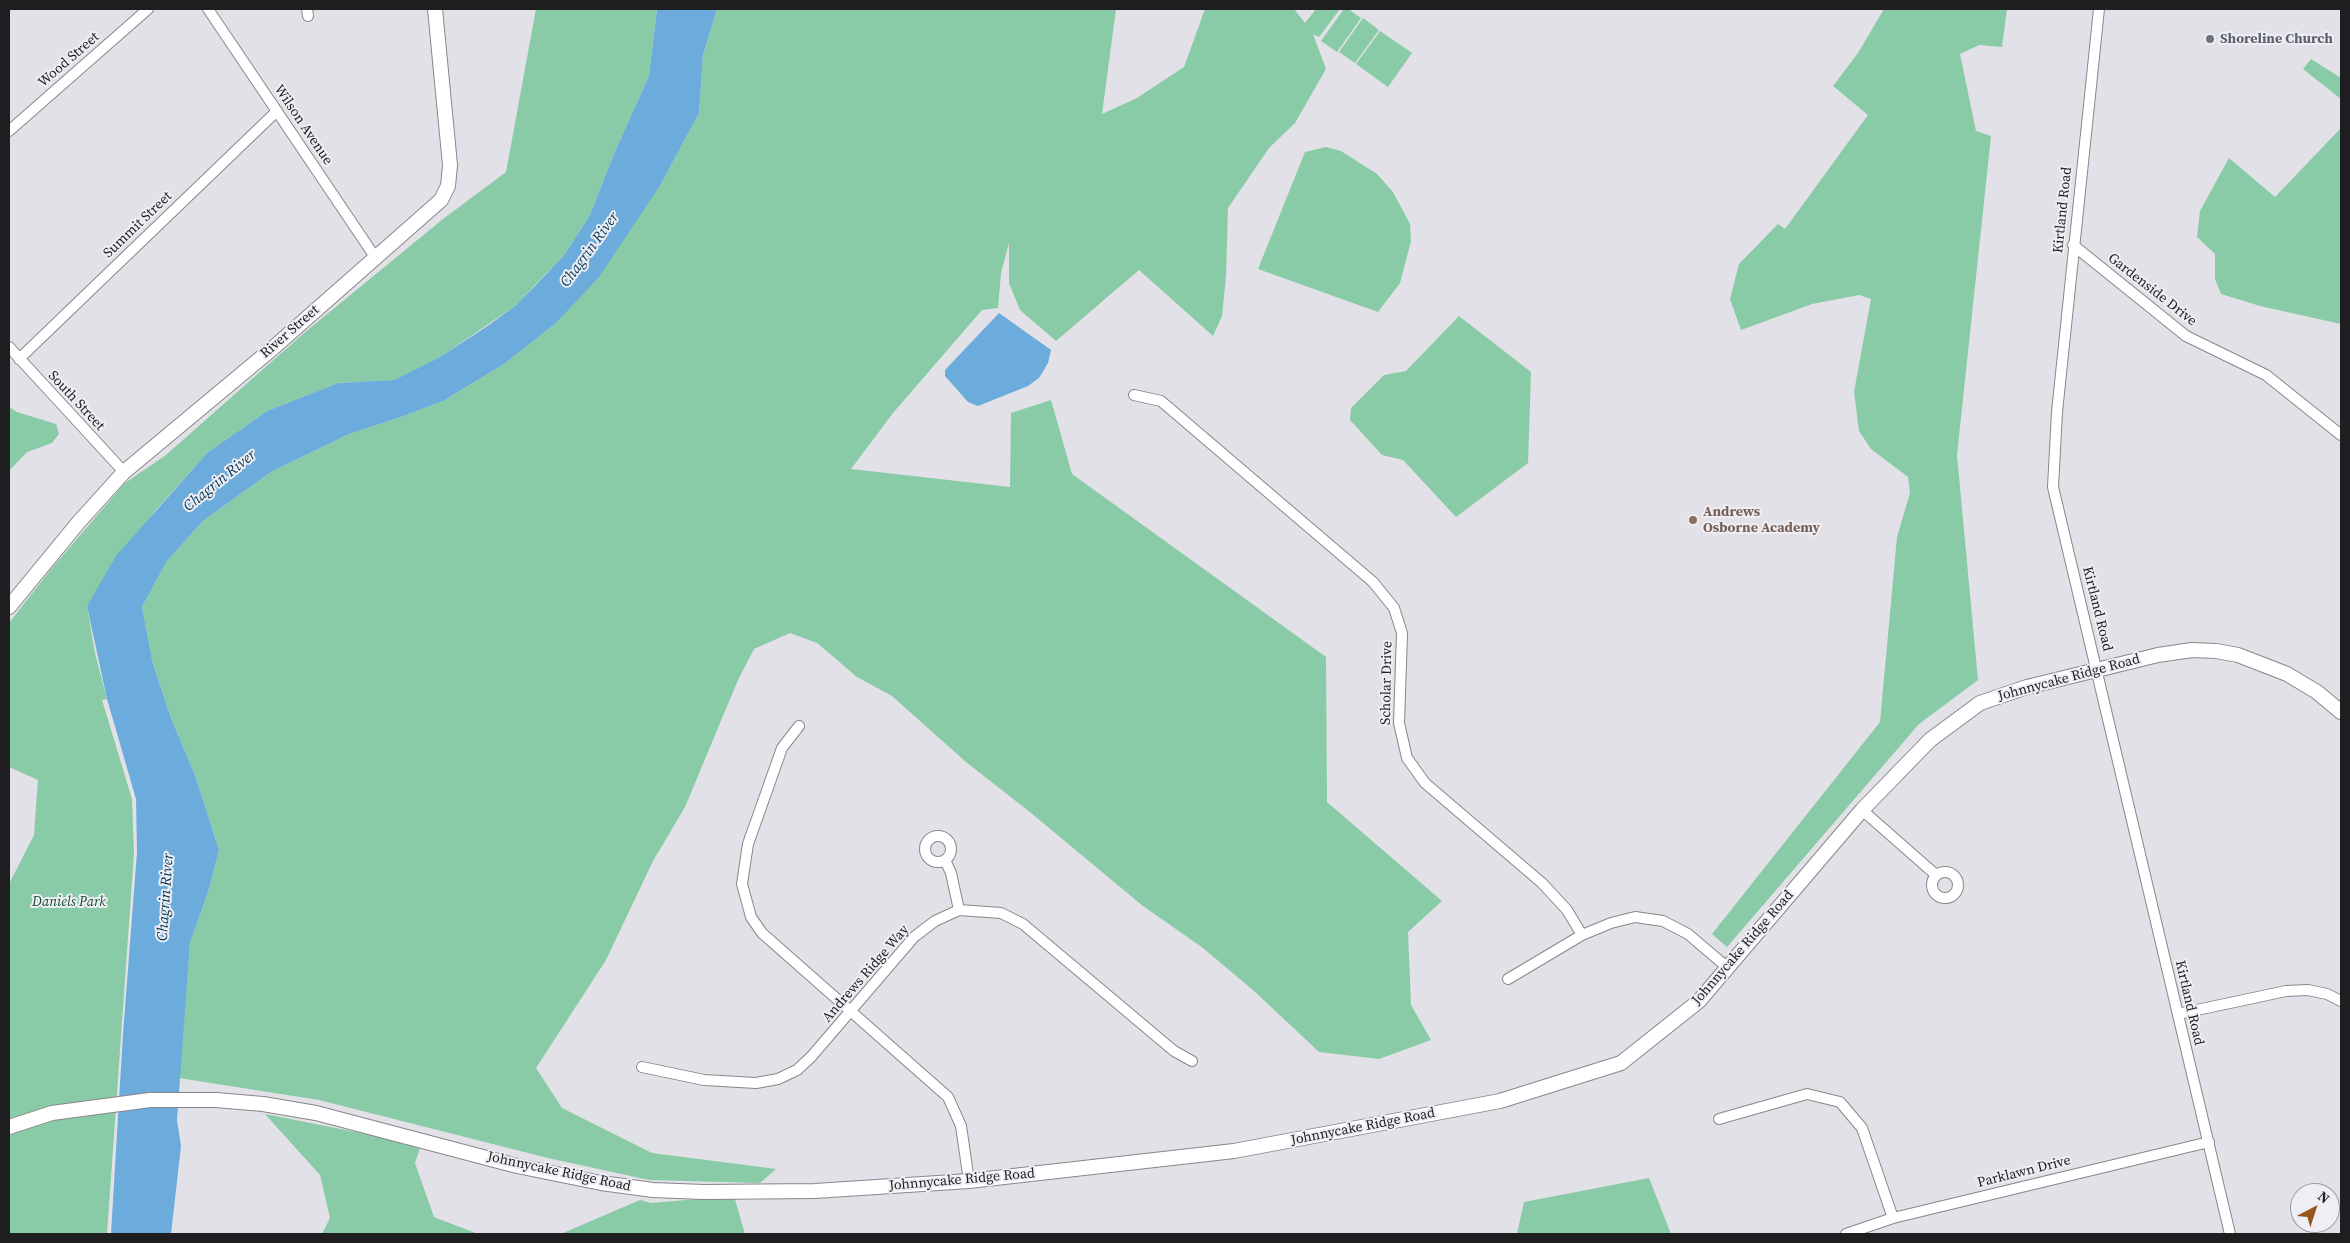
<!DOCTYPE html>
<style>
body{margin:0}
#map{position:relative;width:2350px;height:1243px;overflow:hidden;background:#e1e1e7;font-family:"Source Serif 4",serif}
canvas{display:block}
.frame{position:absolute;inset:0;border:10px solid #1e1e20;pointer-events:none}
.north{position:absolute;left:2290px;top:1183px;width:50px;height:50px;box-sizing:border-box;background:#eeeef4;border:1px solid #9b9b9f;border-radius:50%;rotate:40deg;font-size:14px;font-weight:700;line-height:20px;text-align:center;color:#1e1e20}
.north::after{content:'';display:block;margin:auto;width:18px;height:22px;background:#96571f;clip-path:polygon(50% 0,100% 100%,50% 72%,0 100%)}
</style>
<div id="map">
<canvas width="2350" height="1243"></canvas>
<div class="frame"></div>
<div class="north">N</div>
</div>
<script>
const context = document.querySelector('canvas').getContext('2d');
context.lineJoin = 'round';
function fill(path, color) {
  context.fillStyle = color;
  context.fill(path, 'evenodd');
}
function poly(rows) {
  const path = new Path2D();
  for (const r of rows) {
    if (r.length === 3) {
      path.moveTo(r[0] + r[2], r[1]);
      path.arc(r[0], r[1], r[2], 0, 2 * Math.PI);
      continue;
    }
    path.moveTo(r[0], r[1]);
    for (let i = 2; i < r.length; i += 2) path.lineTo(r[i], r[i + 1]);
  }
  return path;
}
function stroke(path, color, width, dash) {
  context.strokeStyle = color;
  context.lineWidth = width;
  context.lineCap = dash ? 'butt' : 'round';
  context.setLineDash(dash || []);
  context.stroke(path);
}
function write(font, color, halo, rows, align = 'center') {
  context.font = font + ' "Source Serif 4",serif';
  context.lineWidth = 4;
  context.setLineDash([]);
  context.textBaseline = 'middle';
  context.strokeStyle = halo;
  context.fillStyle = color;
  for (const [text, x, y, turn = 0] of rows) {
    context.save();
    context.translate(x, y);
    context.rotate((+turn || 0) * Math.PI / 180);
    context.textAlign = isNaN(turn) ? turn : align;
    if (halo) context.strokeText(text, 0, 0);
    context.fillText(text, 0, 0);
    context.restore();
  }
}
fill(poly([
 [536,9,657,9,649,76,616,149,589,217,564,255,515,306,440,357,394,380,338,383,267,411,207,453,155,511,87,606,95,653,107,699,102,700,132,799,134,853,107,1234,9,1234,9,884,34,835,38,780,9,767,9,623,52,568,125,483,166,455,304,333,443,219,506,172],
 [717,9,1116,9,1102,114,1137,98,1184,67,1205,9,1294,9,1305,23,1316,9,1340,9,1319,37,1313,34,1326,69,1295,123,1269,148,1228,208,1226,276,1222,316,1213,336,1139,270,1056,341,1020,310,1009,283,1009,243,1001,273,998,308,982,310,893,413,851,469,1010,487,1011,413,1051,400,1072,474,1326,657,1327,802,1442,901,1408,932,1411,1005,1431,1040,1379,1059,1319,1052,1254,991,1203,948,1143,906,1031,813,966,762,892,696,857,677,817,643,790,633,754,649,738,680,685,807,653,861,606,960,536,1068,562,1108,652,1153,776,1169,760,1183,649,1180,548,1158,319,1100,179,1078,190,943,209,889,219,850,195,775,171,718,153,664,142,607,167,561,203,521,271,472,349,434,401,417,443,401,504,364,555,324,661,184,699,113,703,55],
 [1344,9,1348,9,1361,18,1337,52,1321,41],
 [1884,9,2007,9,2002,47,1979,45,1960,54,1976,131,1991,136,1957,455,1978,680,1919,724,1727,947,1712,934,1880,722,1897,537,1910,493,1908,477,1871,449,1859,431,1854,392,1871,299,1859,295,1812,304,1741,330,1730,299,1739,264,1778,224,1785,229,1868,115,1833,86,1858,53],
 [1363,18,1379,30,1355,63,1339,52],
 [1380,31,1412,53,1388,87,1356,64],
 [2311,59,2341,78,2341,99,2303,69],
 [2341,128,2341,324,2260,306,2221,294,2215,279,2215,254,2197,237,2200,211,2229,158,2275,197],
 [1326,147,1341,151,1377,174,1393,192,1410,224,1411,241,1400,283,1378,312,1258,269,1305,152],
 [1459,316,1531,372,1528,463,1456,517,1403,460,1382,455,1350,420,1351,408,1384,375,1406,371],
 [9,407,17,412,56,424,59,434,52,443,27,452,9,471],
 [265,1114,421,1145,415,1163,434,1217,478,1234,322,1234,330,1218,320,1175],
 [1649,1178,1671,1234,1517,1234,1524,1202],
 [734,1196,745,1234,556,1234,563,1233,640,1200,651,1203]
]), '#89cba6');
fill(poly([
 [657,9,717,9,703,55,699,113,661,184,599,277,555,324,504,364,443,401,401,417,349,434,271,472,203,521,167,561,142,607,153,664,171,718,195,775,219,850,209,889,190,943,177,1120,181,1146,171,1234,111,1234,123,1034,137,852,136,799,107,699,87,606,116,556,207,453,267,411,338,383,394,380,440,357,489,325,515,306,535,286,564,255,589,217,616,149,649,76],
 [999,313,1051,350,1048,363,1039,378,1028,386,978,406,968,402,945,376,945,370]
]), '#6cacdc');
const street = poly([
 [208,9,375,257],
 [307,9,308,16],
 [2099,9,2057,412,2053,487,2230,1234],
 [9,131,148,9],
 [2073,245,2186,336,2266,375,2341,435],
 [9,347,124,472],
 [19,359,277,111],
 [1134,395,1161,401,1373,582,1394,608,1402,633,1399,723,1407,758,1425,783,1542,883,1567,910,1582,935],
 [799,726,782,748,748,844,742,884,751,917,762,933,948,1097,961,1126,969,1181],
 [1862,810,1936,875],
 [938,849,13],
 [945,860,951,873,959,910],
 [1945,885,13],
 [1508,979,1582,935,1611,923,1635,917,1663,921,1688,934,1728,968],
 [2178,1014,2286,991,2308,990,2327,994,2341,1001],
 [642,1067,704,1080,756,1083,778,1079,797,1070,811,1057,914,937,935,921,959,910,1001,913,1023,924,1174,1051,1192,1061],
 [1719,1119,1807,1094,1840,1102,1862,1128,1893,1218],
 [1846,1234,1893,1218,2209,1142]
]);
const secondary = poly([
 [9,607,78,523,124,472,273,348,441,200,448,186,450,165,435,9],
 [9,1127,52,1113,150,1100,216,1100,263,1104,316,1113,517,1166,601,1183,653,1190,704,1192,815,1191,969,1181,1234,1151,1500,1101,1621,1063,1699,1001,1862,810,1930,740,1980,703,2027,687,2158,655,2192,650,2216,651,2238,655,2287,674,2317,692,2341,712]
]);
stroke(street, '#87878c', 12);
stroke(secondary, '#87878c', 16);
stroke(street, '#fff', 10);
stroke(secondary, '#fff', 14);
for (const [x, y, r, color] of [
 [2210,39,5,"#6b7280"],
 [1693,520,5,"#8d6e63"]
]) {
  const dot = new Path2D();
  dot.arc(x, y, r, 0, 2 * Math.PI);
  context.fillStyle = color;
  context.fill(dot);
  stroke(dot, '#eeeef4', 2);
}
write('bold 14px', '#5b616d', '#eeeef4', [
 ["Shoreline Church",2220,39]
], 'left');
write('14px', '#1e1e20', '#eeeef4', [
 ["Wood Street",69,60,-41],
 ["Wilson Avenue",303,125,56],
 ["Kirtland Road",2063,210,-84],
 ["Summit Street",138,225,-44],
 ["Gardenside Drive",2152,290,38],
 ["River Street",290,332,-41],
 ["South Street",76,401,47],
 ["Kirtland Road",2097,609,76],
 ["Johnnycake Ridge Road",2069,678,-15],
 ["Scholar Drive",1387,683,-89],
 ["Johnnycake Ridge Road",1743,948,-49],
 ["Andrews Ridge Way",866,974,-49],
 ["Kirtland Road",2189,1003,77],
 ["Johnnycake Ridge Road",1363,1127,-11],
 ["Johnnycake Ridge Road",559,1172,12],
 ["Parklawn Drive",2024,1172,-14],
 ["Johnnycake Ridge Road",962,1180,-5]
]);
write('bold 14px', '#785e54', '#eeeef4', [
 ["Andrews",1703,512],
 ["Osborne Academy",1703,528]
], 'left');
write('italic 14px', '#114c31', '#eeeef4', [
 ["Daniels Park",69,902]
]);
write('italic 15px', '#003554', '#eeeef4', [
 ["Chagrin River",590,250,-54],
 ["Chagrin River",220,481,-39],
 ["Chagrin River",166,897,-86]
]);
</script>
